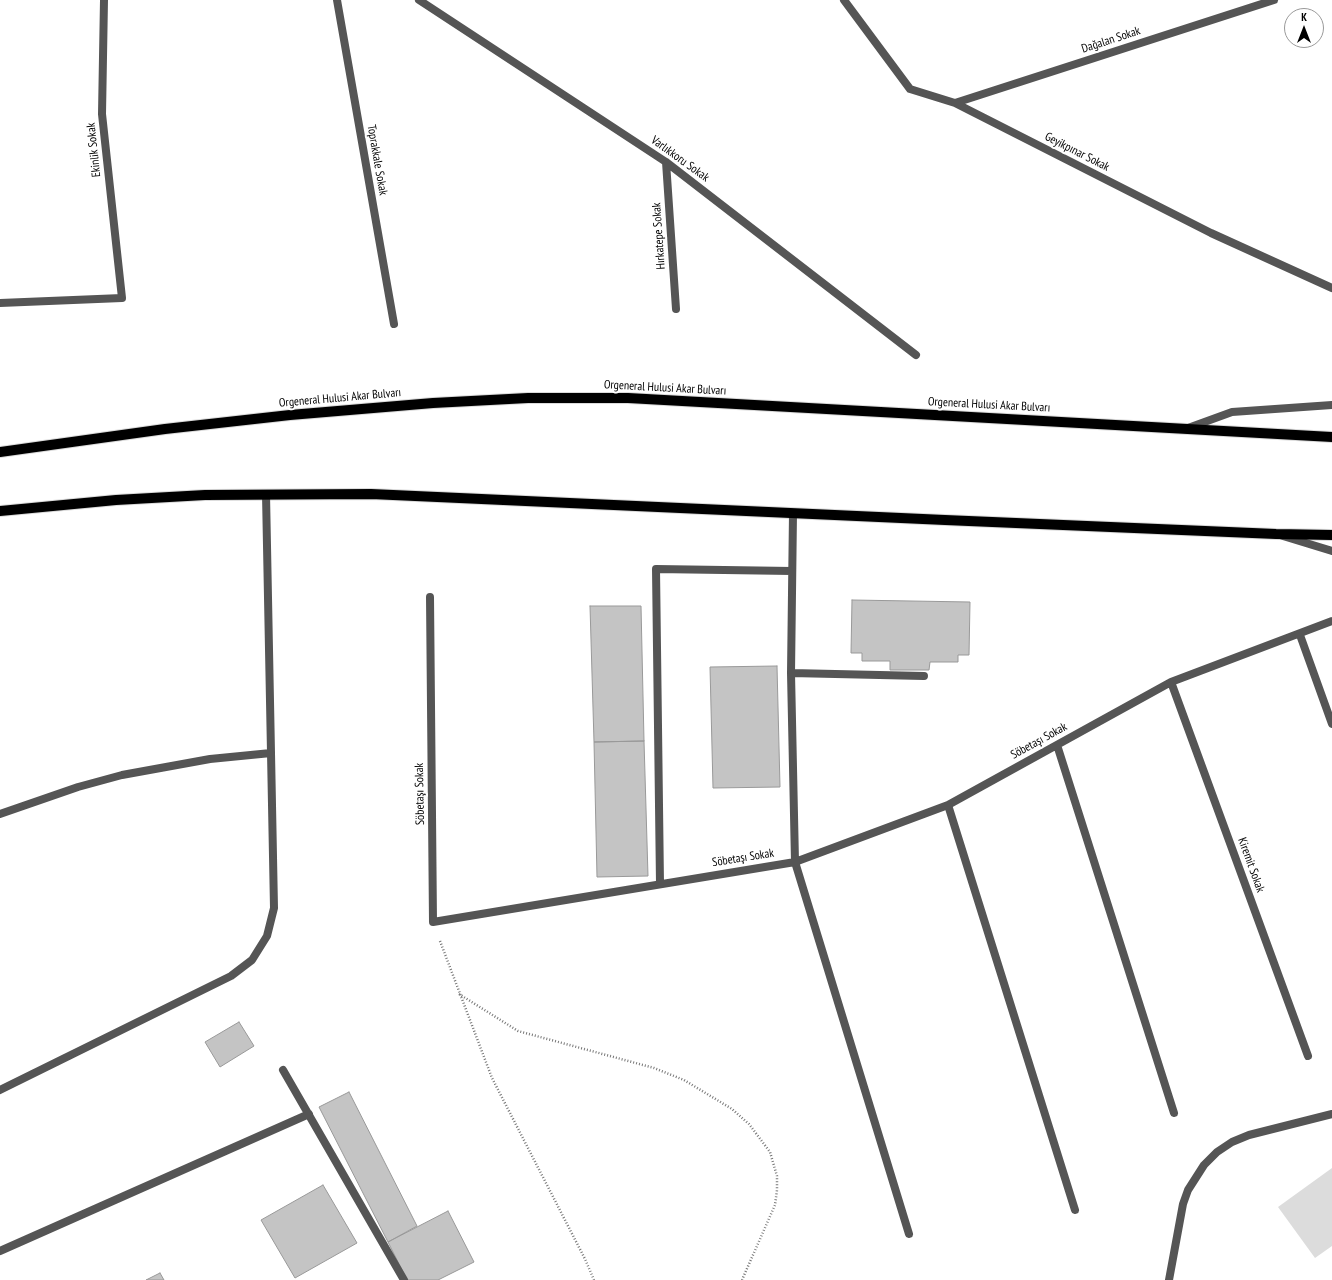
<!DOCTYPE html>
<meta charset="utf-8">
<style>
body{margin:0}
#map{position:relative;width:1332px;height:1280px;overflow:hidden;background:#fff;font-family:"PT Sans Narrow",sans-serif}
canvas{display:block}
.north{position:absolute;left:1284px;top:8px;width:40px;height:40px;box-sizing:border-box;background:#fff;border:1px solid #999;border-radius:50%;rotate:0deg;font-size:11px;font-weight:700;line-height:16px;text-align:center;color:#000}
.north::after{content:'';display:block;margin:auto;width:14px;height:18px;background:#000;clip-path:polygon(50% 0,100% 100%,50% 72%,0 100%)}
</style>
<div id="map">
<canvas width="1332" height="1280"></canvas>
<div class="north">K</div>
</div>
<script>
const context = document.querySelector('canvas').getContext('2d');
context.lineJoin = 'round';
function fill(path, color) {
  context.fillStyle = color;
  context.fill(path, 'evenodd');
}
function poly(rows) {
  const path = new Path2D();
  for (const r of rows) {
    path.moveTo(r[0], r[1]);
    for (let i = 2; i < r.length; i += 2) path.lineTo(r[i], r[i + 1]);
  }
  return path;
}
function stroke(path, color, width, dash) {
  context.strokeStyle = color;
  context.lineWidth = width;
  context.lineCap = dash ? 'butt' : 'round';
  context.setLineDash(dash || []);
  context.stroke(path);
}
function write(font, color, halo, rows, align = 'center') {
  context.font = font + ' "PT Sans Narrow",sans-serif';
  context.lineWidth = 4;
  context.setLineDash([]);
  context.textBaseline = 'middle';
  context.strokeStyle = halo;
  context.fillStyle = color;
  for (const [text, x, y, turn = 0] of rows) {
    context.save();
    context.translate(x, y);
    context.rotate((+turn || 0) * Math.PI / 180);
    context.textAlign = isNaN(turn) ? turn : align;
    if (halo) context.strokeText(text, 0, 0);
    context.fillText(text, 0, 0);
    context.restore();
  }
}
fill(poly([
 [1332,1168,1332,1246,1315,1258,1278,1207]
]), '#dcdcdc');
const building = poly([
 [852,600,970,602,969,655,958,655,958,662,930,662,929,670,890,670,890,661,862,661,862,653,851,653,852,600],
 [590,606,641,606,644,741,594,742,590,606],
 [777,666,780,787,713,788,710,667,777,666],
 [644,741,648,876,597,877,594,742,644,741],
 [239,1022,254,1046,220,1067,205,1042,239,1022],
 [349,1092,417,1226,388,1242,319,1107,349,1092],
 [323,1185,357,1243,295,1278,261,1220,323,1185],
 [448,1211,474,1262,438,1280,407,1280,388,1242,448,1211],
 [160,1273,164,1280,146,1280,160,1273]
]);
fill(building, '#c4c4c4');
stroke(building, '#999', 1);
const primary = poly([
 [0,452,165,429,290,415,433,403,528,398,628,398,1332,437],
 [0,511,116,500,205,495,371,494,945,520,1276,534,1332,535]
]);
stroke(primary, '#dbdbdb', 12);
stroke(poly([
 [440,941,492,1078,585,1259,594,1280],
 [459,994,518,1031,654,1068,684,1080,732,1109,749,1124,770,1152,777,1176,777,1190,775,1205,742,1280]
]), '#777', 2.5, [1, 2]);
stroke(poly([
 [337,0,394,324],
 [419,0,666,162,916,355],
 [844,0,910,89,955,103,1211,233,1332,288],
 [955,103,1274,0],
 [666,162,676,309],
 [0,303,122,298,102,114,104,0],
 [793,513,791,673,795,862,909,1234],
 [430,597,433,922,795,862,948,805,1171,682,1332,621],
 [1300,635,1332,724],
 [791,673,924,676],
 [1171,682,1308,1056],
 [1057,745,1174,1113],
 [948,805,1075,1210],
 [0,814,78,787,122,775,210,759,271,753],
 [660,884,656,569,792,571],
 [283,1070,404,1280],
 [0,1090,231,976,252,960,267,936,274,908,266,494],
 [0,1251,309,1114],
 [1169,1280,1183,1204,1188,1190,1204,1165,1217,1152,1232,1142,1249,1135,1332,1114]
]), '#555', 8);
stroke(poly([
 [1188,428,1232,412,1332,405],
 [1283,536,1332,551]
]), '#555', 8);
stroke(primary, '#000', 10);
write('12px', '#000', '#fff', [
 ["Dağalan Sokak",1111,40,-18],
 ["Ekinlik Sokak",94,150,-96],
 ["Geyikpınar Sokak",1077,152,27],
 ["Varlıkkoru Sokak",680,159,36],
 ["Toprakkale Sokak",377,160,80],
 ["Hırkatepe Sokak",659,236,-94],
 ["Orgeneral Hulusi Akar Bulvarı",665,388,3],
 ["Orgeneral Hulusi Akar Bulvarı",340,398,-5],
 ["Orgeneral Hulusi Akar Bulvarı",989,405,3],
 ["Söbetaşı Sokak",1039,741,-29],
 ["Söbetaşı Sokak",420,794,-91],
 ["Söbetaşı Sokak",743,858,-9],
 ["Kiremit Sokak",1251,865,70]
]);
</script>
